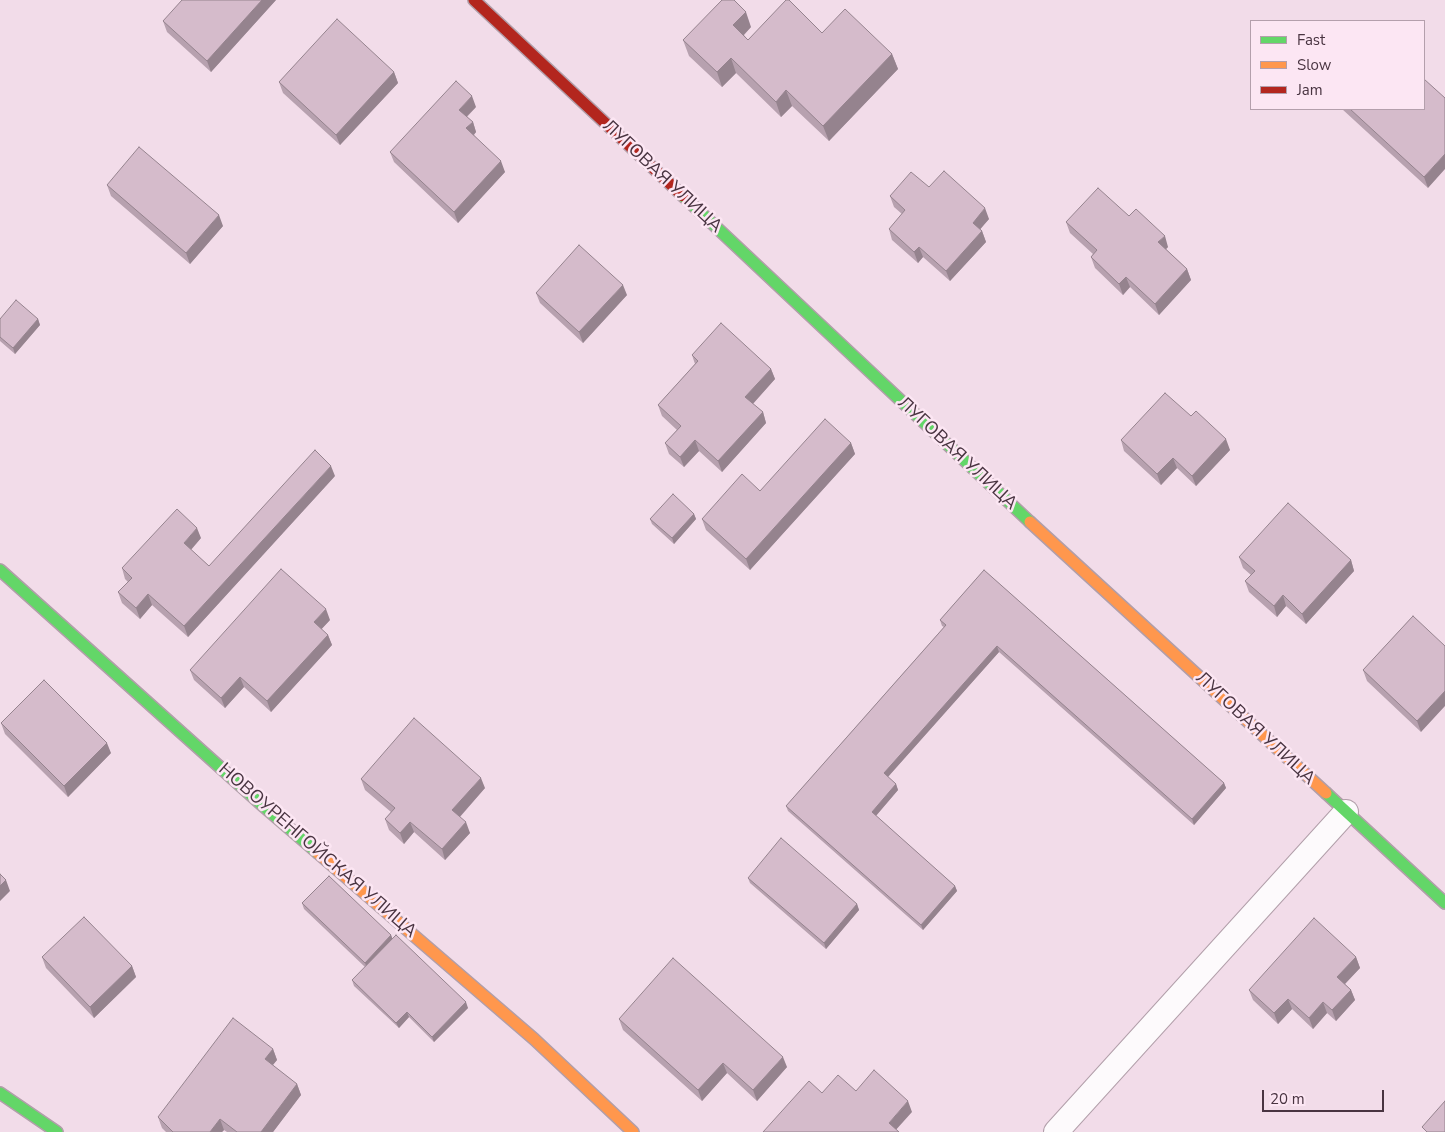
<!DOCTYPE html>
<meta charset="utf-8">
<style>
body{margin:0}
#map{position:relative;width:1445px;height:1132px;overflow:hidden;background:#f2dce9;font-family:"Nunito Sans",sans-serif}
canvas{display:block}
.legend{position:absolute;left:1250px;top:20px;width:175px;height:90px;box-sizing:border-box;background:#fce6f3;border:1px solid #b49fac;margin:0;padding:6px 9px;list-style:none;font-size:15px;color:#493441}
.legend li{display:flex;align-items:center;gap:10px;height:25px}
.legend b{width:25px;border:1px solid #b49fac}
.scale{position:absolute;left:1262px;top:1090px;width:122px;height:22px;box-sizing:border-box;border:2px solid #493441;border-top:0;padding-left:6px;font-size:15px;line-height:18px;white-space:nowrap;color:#493441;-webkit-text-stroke:4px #fce6f3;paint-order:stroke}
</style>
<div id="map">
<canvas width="1445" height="1132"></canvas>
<ul class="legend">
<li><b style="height:6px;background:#63d668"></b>Fast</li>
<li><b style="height:6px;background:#ff974d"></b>Slow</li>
<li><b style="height:6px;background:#b3261e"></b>Jam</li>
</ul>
<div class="scale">20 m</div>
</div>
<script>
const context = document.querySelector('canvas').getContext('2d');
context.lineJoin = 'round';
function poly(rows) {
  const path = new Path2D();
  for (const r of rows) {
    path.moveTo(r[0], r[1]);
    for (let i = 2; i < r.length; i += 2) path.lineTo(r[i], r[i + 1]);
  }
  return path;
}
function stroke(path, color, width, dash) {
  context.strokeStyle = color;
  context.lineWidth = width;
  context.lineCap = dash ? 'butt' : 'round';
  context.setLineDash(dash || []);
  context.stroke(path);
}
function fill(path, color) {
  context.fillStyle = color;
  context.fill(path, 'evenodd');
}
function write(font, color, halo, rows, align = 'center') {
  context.font = font + ' "Nunito Sans",sans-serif';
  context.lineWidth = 5;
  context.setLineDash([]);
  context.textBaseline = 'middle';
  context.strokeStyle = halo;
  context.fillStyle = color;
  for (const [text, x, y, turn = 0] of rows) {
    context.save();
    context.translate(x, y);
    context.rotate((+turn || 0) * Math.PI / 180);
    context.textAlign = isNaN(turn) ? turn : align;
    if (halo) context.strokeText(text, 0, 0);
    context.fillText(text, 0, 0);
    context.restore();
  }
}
const lane = poly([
 [1056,1132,1346,812]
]);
const fast = poly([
 [683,196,1030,522],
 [0,570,261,804,318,853],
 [1326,793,1445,903],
 [0,1093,57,1132]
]);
const slow = poly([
 [1030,522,1326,793],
 [318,853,534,1039,633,1132]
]);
const jam = poly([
 [474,0,683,196]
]);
stroke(lane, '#b19ea9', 26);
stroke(fast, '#b19ea9', 14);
stroke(slow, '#b19ea9', 14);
stroke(jam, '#b19ea9', 14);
stroke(lane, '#fdfafc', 24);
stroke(fast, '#63d668', 11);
stroke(slow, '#ff974d', 11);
stroke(jam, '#b3261e', 11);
fill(poly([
 [276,0,211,72,167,32,163,21],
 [751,27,744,35,748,40,822,33,892,54,898,69,829,141,792,106,781,117,736,73,722,87,689,56,683,40],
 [394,72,398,83,340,145,283,93,279,82],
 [476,107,467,117,473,122,476,132,474,135,505,172,458,223,394,162,390,152],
 [1342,109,1424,109,1428,188],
 [107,185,223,226,190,264,111,196],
 [929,187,989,219,980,229,982,231,986,242,950,281,923,257,918,263,892,240,889,229,902,214,894,207,890,196],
 [1129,216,1168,247,1166,249,1187,269,1191,280,1159,315,1130,287,1123,295,1095,268,1091,257,1093,254,1070,233,1066,222],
 [536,293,627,295,583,343,540,303],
 [0,319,38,319,40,325,15,354,0,341],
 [692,355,771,369,775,379,753,404,763,412,766,423,722,472,699,451,684,467,669,454,665,443,677,430,662,416,658,405,695,364],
 [1191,416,1230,450,1196,486,1177,468,1161,485,1124,451,1121,440],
 [851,443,855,454,750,570,706,530,702,519,760,491],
 [335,476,188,637,152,605,140,619,122,603,118,592,128,582,125,579,122,568,201,538,191,550,209,566],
 [694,514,696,519,674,544,652,524,650,519],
 [1239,557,1351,560,1354,571,1306,624,1286,606,1277,617,1249,592,1245,581,1251,575,1243,568],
 [984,570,1224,783,1226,788,1194,825,999,652,888,777,896,784,898,790,876,816,955,886,957,891,923,930,788,811,786,806,944,627,942,626,940,620],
 [1413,616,1421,732,1367,681,1363,670],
 [330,620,321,629,328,635,332,645,271,712,244,687,225,708,194,680,190,670],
 [1,723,111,753,68,797,5,734],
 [361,779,485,788,460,817,470,833,445,860,414,832,404,844,389,830,385,819,391,812,365,790],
 [748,878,857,904,859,910,826,949,750,883],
 [302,903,391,935,392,938,468,1008,434,1042,409,1017,399,1028,354,986,352,980,365,967,304,909],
 [42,957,132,966,136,977,94,1018,46,968],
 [1356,957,1360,968,1345,984,1351,990,1355,1000,1336,1021,1327,1013,1313,1029,1292,1009,1278,1024,1253,1000,1249,990],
 [619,1019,787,1067,757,1101,727,1073,702,1101,623,1030],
 [273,1049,277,1060,272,1065,297,1084,301,1095,273,1132,227,1132,224,1130,222,1132,166,1132,162,1128,158,1117]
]), '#b7a1af');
fill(poly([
 [262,0,276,0,211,72,207,61],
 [746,12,751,27,738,41,733,25],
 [892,54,898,69,829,141,823,126],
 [731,58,736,73,722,87,717,72],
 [394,72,398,83,340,145,336,135],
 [786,90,792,106,781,117,776,102],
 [472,96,476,107,463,120,459,110],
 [473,122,476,132,470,139,466,128],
 [1445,154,1445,169,1428,188,1424,177],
 [501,161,505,172,458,223,454,212],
 [985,208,989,219,977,233,973,223],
 [219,215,223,226,190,264,186,253],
 [982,231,986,242,950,281,946,271],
 [1165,236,1168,247,1162,253,1158,242],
 [919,247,923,257,918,263,914,252],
 [1187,269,1191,280,1159,315,1155,304],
 [1126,277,1130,287,1123,295,1119,284],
 [623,285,627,295,583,343,579,332],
 [38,319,40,325,15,354,13,348],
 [771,369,775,379,749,408,745,397],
 [763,412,766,423,722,472,718,461],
 [1226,439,1230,450,1196,486,1192,476],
 [695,440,699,451,684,467,680,457],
 [851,443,855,454,750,570,746,559],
 [1173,458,1177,468,1161,485,1157,474],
 [331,466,335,476,188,637,184,626],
 [694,514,696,519,674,544,672,538],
 [197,528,201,538,188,553,184,543],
 [1351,560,1354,571,1306,624,1302,614],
 [148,594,152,605,140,619,136,608],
 [1283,595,1286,606,1277,617,1274,606],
 [326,609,330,620,318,633,314,622],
 [328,635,332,645,271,712,267,701],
 [997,646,999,652,886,779,884,773],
 [240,677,244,687,225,708,221,698],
 [1445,691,1445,706,1421,732,1417,721],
 [107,743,111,753,68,797,64,786],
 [481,778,485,788,456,821,452,810],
 [1224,783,1226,788,1194,825,1192,819],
 [896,784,898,790,874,818,872,812],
 [410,822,414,832,404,844,400,833],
 [466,822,470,833,445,860,442,849],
 [6,880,10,891,0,901,0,886],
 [955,886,957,891,923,930,921,925],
 [857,904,859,910,826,949,824,943],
 [391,935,393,940,367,968,365,963],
 [1356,957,1360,968,1341,988,1337,977],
 [132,966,136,977,94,1018,90,1007],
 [1351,990,1355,1000,1336,1021,1332,1010],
 [1288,999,1292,1009,1278,1024,1274,1013],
 [466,1002,468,1008,434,1042,432,1037],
 [1323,1002,1327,1013,1313,1029,1309,1018],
 [407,1012,409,1017,399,1028,396,1023],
 [273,1049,277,1060,269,1070,265,1059],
 [783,1057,787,1067,757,1101,753,1090],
 [723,1063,727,1073,702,1101,698,1090],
 [297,1084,301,1095,273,1132,261,1132],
 [908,1101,912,1112,894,1132,889,1123],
 [220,1119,224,1130,222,1132,210,1132]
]), '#95838e');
const building = poly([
 [182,0,262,0,207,61,163,21,182,0],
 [722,0,734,0,746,12,733,25,748,40,786,0,789,0,822,33,845,9,892,54,823,126,786,90,776,102,731,58,717,72,683,40,722,0],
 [337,19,394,72,336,135,279,82,337,19],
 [1424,79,1445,98,1445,154,1424,177,1350,109,1424,109,1424,79],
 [456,81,472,96,459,110,473,122,466,128,501,161,454,212,390,152,456,81],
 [139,147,219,215,186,253,107,185,139,147],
 [944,171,985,208,973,223,982,231,946,271,919,247,914,252,889,229,905,210,890,196,911,172,929,187,944,171],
 [1098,188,1129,216,1136,209,1165,236,1158,242,1187,269,1155,304,1126,277,1119,284,1091,257,1097,250,1066,222,1098,188],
 [579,245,623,285,579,332,536,293,579,245],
 [16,300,38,319,13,348,0,337,0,319,16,300],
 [721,323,771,369,745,397,763,412,718,461,695,440,680,457,665,443,681,426,658,405,698,361,692,355,721,323],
 [1165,393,1191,416,1196,411,1226,439,1192,476,1173,458,1157,474,1121,440,1165,393],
 [825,419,851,443,746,559,702,519,742,474,760,491,825,419],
 [315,450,331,466,184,626,148,594,136,608,118,592,132,578,122,568,177,509,197,528,184,543,209,566,315,450],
 [673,494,694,514,672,538,650,519,673,494],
 [1288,503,1351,560,1302,614,1283,595,1274,606,1245,581,1255,571,1239,557,1288,503],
 [281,569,326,609,314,622,328,635,267,701,240,677,221,698,190,670,281,569],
 [984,570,1224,783,1192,819,997,646,884,773,896,784,872,812,955,886,921,925,786,806,946,625,940,620,984,570],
 [1413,616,1445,646,1445,691,1417,721,1363,670,1413,616],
 [44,680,107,743,64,786,1,723,44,680],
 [414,718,481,778,452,810,466,822,442,849,410,822,400,833,385,819,395,808,361,779,414,718],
 [781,838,857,904,824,943,748,878,781,838],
 [0,874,6,880,0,886,0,874],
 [329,876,391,935,365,963,302,903,329,876],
 [84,917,132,966,90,1007,42,957,84,917],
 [1314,918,1356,957,1337,977,1351,990,1332,1010,1323,1002,1309,1018,1288,999,1274,1013,1249,990,1314,918],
 [396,935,466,1002,432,1037,407,1012,396,1023,352,980,396,935],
 [673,958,783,1057,753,1090,723,1063,698,1090,619,1019,673,958],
 [233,1018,273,1049,265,1059,297,1084,261,1132,237,1132,220,1119,210,1132,173,1132,158,1117,233,1018],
 [874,1070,908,1101,889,1123,899,1132,763,1132,809,1081,822,1093,838,1075,856,1091,874,1070],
 [1445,1101,1445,1132,1427,1132,1422,1127,1445,1101]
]);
fill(building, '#d5bbcb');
stroke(building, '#95838e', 1);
write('18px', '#493441', '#fce6f3', [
 ["ЛУГОВАЯ УЛИЦА",662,177,43],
 ["ЛУГОВАЯ УЛИЦА",957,454,43],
 ["ЛУГОВАЯ УЛИЦА",1255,729,43],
 ["НОВОУРЕНГОЙСКАЯ УЛИЦА",317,851,41]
]);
</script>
